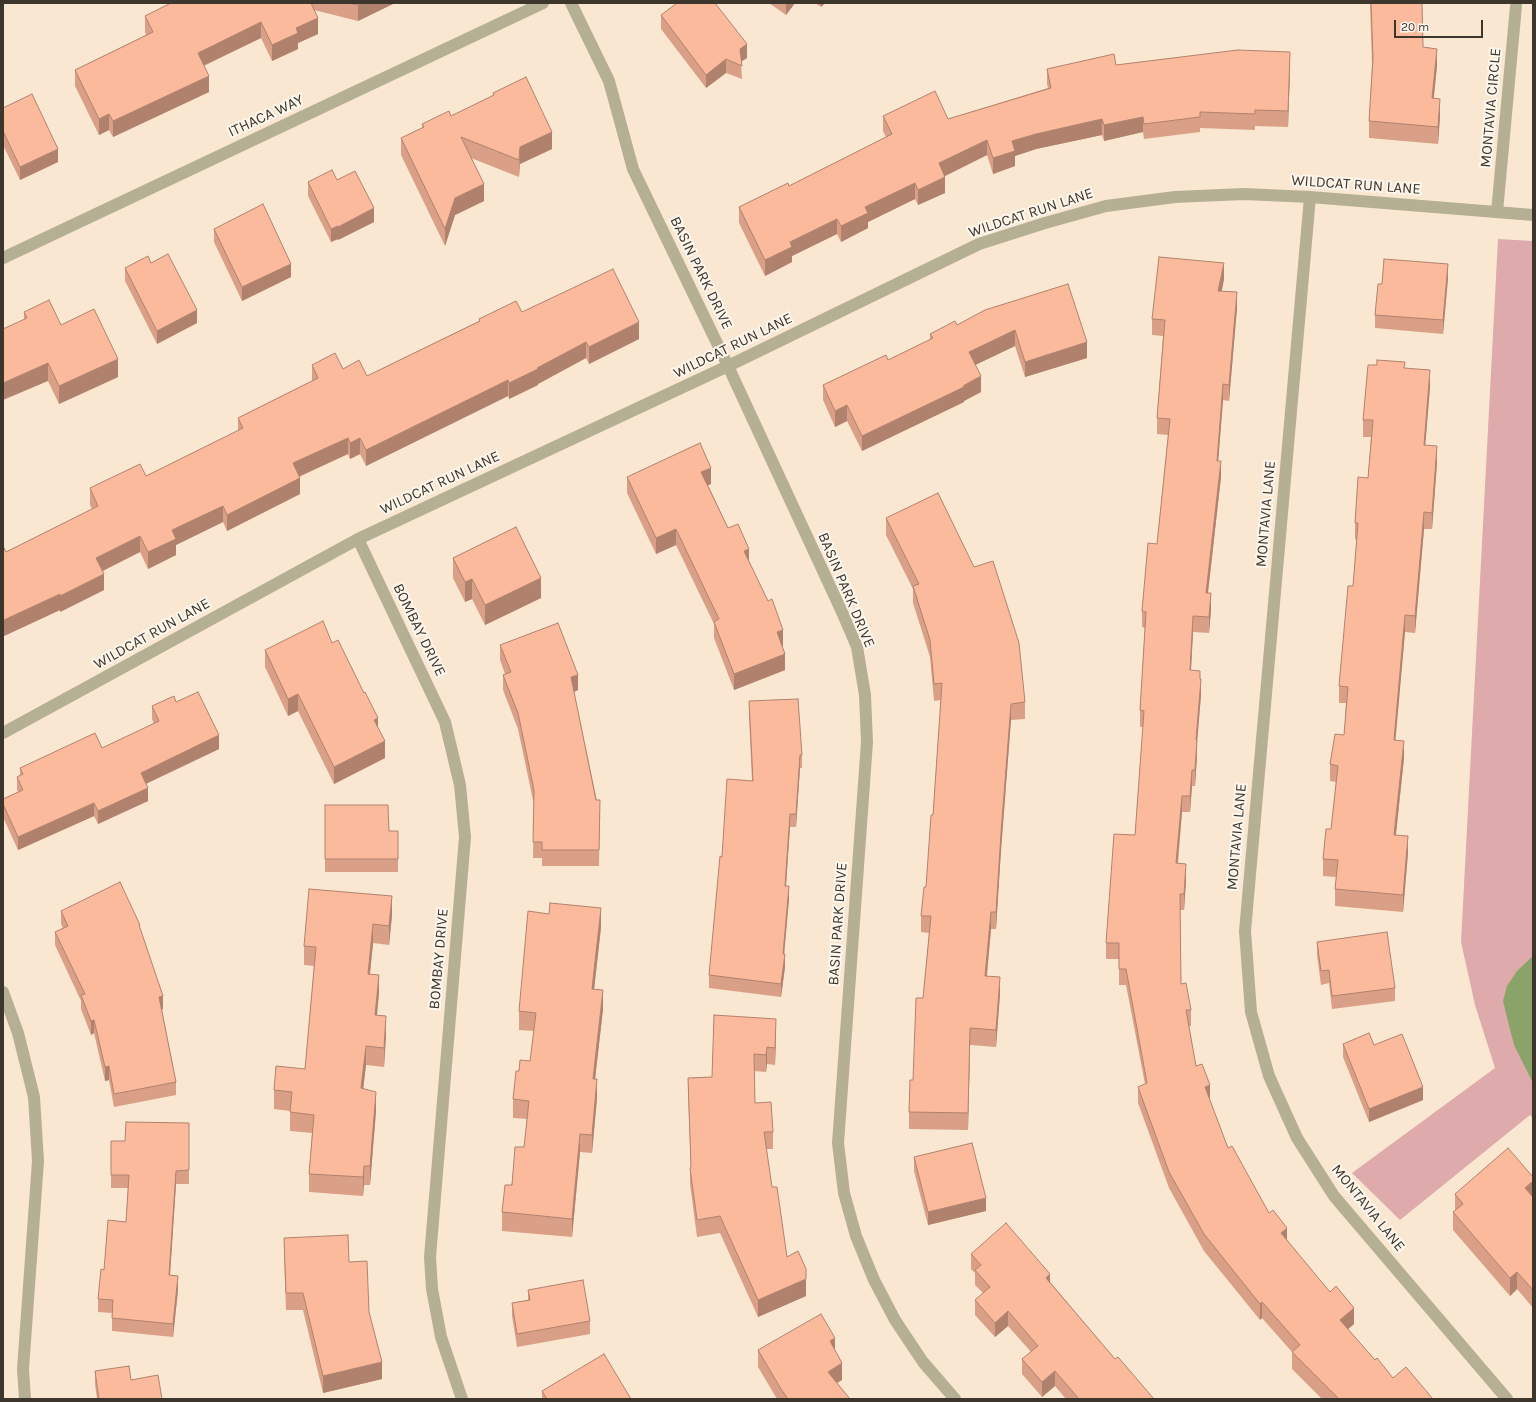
<!DOCTYPE html>
<style>
body{margin:0}
#map{position:relative;width:1536px;height:1402px;overflow:hidden;background:#fae7d1;font-family:Karla,sans-serif}
canvas{display:block}
.frame{position:absolute;inset:0;border:4px solid #3d362d;pointer-events:none}
.scale{position:absolute;left:1394px;top:20px;width:89px;height:18px;box-sizing:border-box;border:2px solid #3d362d;border-top:0;padding-left:5px;font-size:12px;line-height:14px;white-space:nowrap;color:#3d362d;-webkit-text-stroke:3px #fef7ee;paint-order:stroke}
</style>
<div id="map">
<canvas width="1536" height="1402"></canvas>
<div class="frame"></div>
<div class="scale">20 m</div>
</div>
<script>
const context = document.querySelector('canvas').getContext('2d');
context.lineJoin = 'round';
function fill(path, color) {
  context.fillStyle = color;
  context.fill(path, 'evenodd');
}
function poly(rows) {
  const path = new Path2D();
  for (const r of rows) {
    path.moveTo(r[0], r[1]);
    for (let i = 2; i < r.length; i += 2) path.lineTo(r[i], r[i + 1]);
  }
  return path;
}
function stroke(path, color, width, dash) {
  context.strokeStyle = color;
  context.lineWidth = width;
  context.lineCap = dash ? 'butt' : 'round';
  context.setLineDash(dash || []);
  context.stroke(path);
}
function write(font, color, halo, rows, align = 'center') {
  context.font = font + ' Karla,sans-serif';
  context.lineWidth = 4;
  context.setLineDash([]);
  context.textBaseline = 'middle';
  context.strokeStyle = halo;
  context.fillStyle = color;
  for (const [text, x, y, turn = 0] of rows) {
    context.save();
    context.translate(x, y);
    context.rotate((+turn || 0) * Math.PI / 180);
    context.textAlign = isNaN(turn) ? turn : align;
    if (halo) context.strokeText(text, 0, 0);
    context.fillText(text, 0, 0);
    context.restore();
  }
}
fill(poly([
 [1498,239,1533,241,1533,1118,1530,1115,1400,1220,1352,1173,1495,1068,1475,1005,1461,942]
]), '#deaaab');
fill(poly([
 [1533,956,1533,1083,1514,1045,1503,1001,1507,986,1517,971]
]), '#8aa368');
stroke(poly([
 [571,3,609,81,633,169,728,366,842,612,857,647,865,695,867,742,838,1143,844,1193,856,1236,874,1280,895,1320,923,1362,955,1399],
 [1310,197,1245,931,1251,1012,1269,1076,1297,1138,1334,1196,1507,1399],
 [1497,212,1516,6],
 [3,258,543,3],
 [358,539,445,722,460,785,465,837,430,1257,432,1289,441,1337,462,1399],
 [3,733,358,539,728,366,979,244,1045,223,1106,206,1175,197,1244,194,1310,197,1533,215],
 [3,992,18,1033,34,1097,38,1161,23,1369,25,1399]
]), '#b5b094', 12);
fill(poly([
 [171,3,395,3,358,21,314,10,318,34,298,43,298,49,272,61,261,38,204,66,209,92,113,137,109,130,99,135,75,86,75,70,146,35,145,32,145,16],
 [769,3,795,3,786,15],
 [815,3,825,3,821,7],
 [1370,3,1422,3,1423,47,1437,66,1433,98,1440,116,1438,144,1369,138,1369,121,1372,65],
 [661,15,747,58,741,62,742,79,726,73,706,88,661,29],
 [1116,65,1290,68,1288,127,1255,126,1255,130,1200,128,1200,132,1144,139,1143,132,1104,141,1102,135,1036,149,1015,156,1015,166,993,174,987,155,945,176,945,193,918,205,915,199,868,222,868,228,841,242,837,234,792,256,792,262,765,276,739,223,739,207,789,186,886,137,883,131,883,116,948,119,1048,88,1047,84,1047,69],
 [493,93,552,149,520,164,519,177,471,158,484,201,455,215,445,246,401,155,401,138,422,128,422,124,451,116,493,96],
 [3,108,58,162,20,180,3,145],
 [337,180,374,222,338,240,338,239,331,242,308,196,308,182],
 [214,229,291,277,242,301,214,242],
 [151,263,197,323,157,344,125,281,125,268],
 [1448,278,1443,334,1375,328,1375,315,1382,284],
 [1224,279,1222,291,1237,308,1229,401,1223,400,1218,461,1221,477,1208,593,1211,610,1209,633,1193,632,1191,671,1200,679,1201,695,1197,740,1197,756,1195,786,1192,786,1190,812,1182,812,1178,863,1186,880,1184,910,1180,910,1181,984,1191,1010,1191,1026,1189,1026,1196,1066,1228,1148,1269,1213,1287,1240,1354,1324,1348,1329,1375,1360,1393,1378,1433,1399,1322,1399,1292,1369,1292,1352,1262,1318,1260,1320,1204,1251,1169,1188,1138,1103,1138,1087,1145,1084,1126,985,1119,985,1119,959,1106,959,1106,943,1135,835,1143,727,1140,727,1140,710,1145,628,1142,627,1142,611,1157,544,1168,435,1157,434,1157,418,1163,336,1152,335,1152,319],
 [985,310,1087,358,1025,377,1015,346,975,365,981,392,964,401,964,402,862,451,847,421,835,427,823,400,823,385,888,360,930,340,930,334,957,325],
 [24,312,61,325,118,377,59,404,48,381,24,320],
 [522,312,639,339,589,364,586,358,538,384,538,385,509,399,508,396,366,466,360,454,350,459,348,454,299,477,300,494,227,531,223,522,176,545,176,555,148,569,140,552,103,571,104,590,60,612,60,610,4,636,3,634,3,546,6,552,92,509,90,505,90,488,146,476,238,431,238,418,312,381,312,365,343,369,367,376,479,321,479,319],
 [1405,368,1430,387,1425,445,1437,463,1432,529,1424,529,1415,633,1405,632,1395,740,1404,758,1396,835,1408,853,1403,912,1335,906,1335,889,1336,877,1323,876,1323,859,1331,829,1336,782,1330,781,1330,764,1344,735,1346,703,1339,703,1339,686,1353,586,1357,540,1355,539,1355,523,1368,478,1371,437,1363,437,1363,420],
 [627,477,711,484,708,485,728,528,749,563,783,646,782,647,785,670,734,690,714,638,714,624,676,545,656,554,627,493],
 [886,518,1025,702,1025,719,1011,720,1001,850,996,929,991,929,987,976,1000,994,996,1047,970,1045,968,1130,909,1129,909,1112,923,998,929,933,921,932,921,916,926,887,933,815,941,700,934,701,930,657,913,603,913,589,886,535],
 [453,558,541,598,485,625,472,599,465,602,453,578],
 [500,645,578,690,574,692,600,815,599,866,542,866,542,858,533,858,534,805,518,729,503,690,503,675,505,674,500,660],
 [265,650,378,728,385,758,334,784,298,711,288,716,265,667],
 [749,701,802,755,802,768,800,768,796,827,790,827,786,886,789,899,784,954,785,967,781,997,709,988,709,975,722,857,752,781,749,715],
 [176,702,219,749,146,784,148,801,98,824,94,816,18,850,3,817,3,799,18,792,17,790,17,777,20,775,20,768,102,748,154,724,152,719,152,706],
 [325,805,389,831,398,831,398,872,325,872],
 [61,911,140,929,163,1009,162,1010,176,1082,176,1095,114,1107,109,1080,105,1081,94,1033,91,1035,81,1009,81,1001,55,945,55,932,63,928,61,924],
 [392,915,389,945,373,943,370,974,379,993,377,1015,386,1035,384,1067,366,1065,363,1089,376,1111,370,1185,364,1185,363,1196,309,1192,309,1174,312,1133,290,1131,290,1111,274,1109,274,1090,305,1069,314,966,304,965,304,946],
 [601,927,594,989,603,1009,595,1079,597,1098,592,1153,580,1152,572,1237,502,1231,502,1212,524,1147,527,1119,513,1118,513,1099,519,1071,530,1061,534,1031,519,1030,519,1011],
 [1317,942,1395,988,1395,1001,1332,1009,1329,983,1321,985,1317,955],
 [776,1036,775,1065,767,1064,766,1072,754,1071,755,1103,773,1132,773,1149,766,1149,772,1187,787,1257,806,1296,758,1317,720,1233,697,1237,690,1184,690,1168,691,1167,688,1095,688,1078,712,1077],
 [1343,1044,1374,1045,1423,1100,1369,1122,1343,1057],
 [189,1123,189,1184,176,1184,170,1276,178,1290,173,1337,112,1331,112,1313,98,1312,98,1299,104,1270,126,1222,128,1188,111,1188,111,1141,125,1141],
 [914,1157,986,1211,928,1225,914,1171],
 [1533,1177,1533,1308,1517,1289,1510,1296,1453,1230,1453,1212,1455,1211,1455,1194],
 [284,1238,349,1262,369,1312,382,1379,323,1393,303,1310,286,1310,284,1255],
 [971,1254,1050,1282,1115,1359,1154,1399,1066,1399,1055,1386,1042,1397,1022,1374,1022,1359,1031,1352,1008,1326,995,1337,975,1315,975,1300,983,1293,975,1285,975,1273,971,1269],
 [528,1290,590,1321,590,1334,517,1347,512,1316,512,1303,528,1300],
 [758,1350,835,1350,842,1380,837,1383,850,1399,777,1399,758,1367],
 [95,1371,131,1380,162,1399,97,1399,95,1384],
 [542,1391,631,1399,542,1399]
]), '#d9a087');
fill(poly([
 [363,3,395,3,358,21,358,5],
 [786,3,795,3,786,15],
 [821,3,825,3,821,7],
 [318,18,318,34,298,43,298,49,272,61,272,45,296,28],
 [261,22,261,38,198,68,198,53],
 [747,44,747,58,740,62,740,49],
 [1437,49,1437,66,1432,116,1432,98],
 [1290,52,1290,68,1288,127,1288,111],
 [726,59,726,73,706,88,706,75],
 [209,76,209,92,113,137,113,121],
 [1440,99,1440,116,1438,144,1438,127],
 [109,114,109,130,99,135,99,119],
 [1143,117,1143,132,1104,141,1104,125],
 [1102,119,1102,135,1036,149,1015,156,1015,166,993,174,993,158,1012,141,1036,134],
 [552,132,552,149,520,164,519,177,520,147],
 [987,140,987,155,939,179,939,163],
 [58,149,58,162,20,180,20,167],
 [945,177,945,193,918,205,918,190],
 [915,183,915,199,868,222,868,228,841,242,841,226,865,207],
 [484,184,484,201,455,215,445,246,445,229,455,198],
 [374,208,374,222,338,240,338,227],
 [837,219,837,234,792,256,792,262,765,276,765,260,790,242],
 [338,226,338,239,331,242,331,229],
 [1224,263,1224,279,1218,307,1218,291],
 [291,264,291,277,242,301,242,287],
 [1448,264,1448,278,1443,334,1443,320],
 [1237,292,1237,308,1229,401,1229,385],
 [197,310,197,323,157,344,157,331],
 [639,322,639,339,589,364,589,347],
 [1015,330,1015,346,969,368,969,352],
 [586,342,586,358,538,384,538,385,509,399,509,383],
 [1087,342,1087,358,1025,377,1025,362],
 [118,359,118,377,59,404,59,386],
 [48,363,48,381,3,400,3,383],
 [1430,370,1430,387,1424,462,1424,445],
 [981,376,981,392,964,401,964,402,862,451,862,436],
 [508,380,508,396,366,466,366,450],
 [1223,384,1223,400,1217,477,1217,461],
 [847,405,847,421,835,427,835,411],
 [348,438,348,454,293,479,293,463],
 [360,438,360,454,350,459,350,443],
 [1437,446,1437,463,1432,529,1432,513],
 [1221,461,1221,477,1206,609,1206,593],
 [711,468,711,484,701,488,701,472],
 [300,478,300,494,227,531,227,515],
 [223,506,223,522,176,545,176,555,148,569,148,552,172,530],
 [1424,512,1424,529,1415,633,1415,616],
 [676,529,676,545,656,554,656,538],
 [140,536,140,552,96,574,96,558],
 [749,549,749,565,744,551],
 [104,574,104,590,60,612,60,596],
 [541,578,541,598,485,625,485,605],
 [472,579,472,599,465,602,465,582],
 [1211,593,1211,610,1209,633,1209,617],
 [60,594,60,610,4,636,4,620],
 [1405,615,1405,632,1394,757,1394,740],
 [1193,616,1193,632,1190,687,1190,670],
 [783,630,783,646,777,649,777,632],
 [785,654,785,670,734,690,734,674],
 [578,675,578,690,571,693,571,677],
 [1201,679,1201,695,1196,756,1196,740],
 [298,694,298,711,288,716,288,699],
 [1011,704,1011,720,1001,850,996,929,996,912,1001,833],
 [378,718,378,735,374,720],
 [219,735,219,749,141,786,141,773],
 [1197,740,1197,756,1195,786,1195,770],
 [385,741,385,758,334,784,334,767],
 [1404,741,1404,758,1394,851,1394,835],
 [800,755,800,768,796,827,796,814],
 [1192,770,1192,786,1190,812,1190,796],
 [148,788,148,801,98,824,98,811],
 [1182,796,1182,812,1176,879,1176,863],
 [94,803,94,816,18,850,18,837],
 [790,814,790,827,785,899,785,886],
 [1408,836,1408,853,1403,912,1403,895],
 [1186,864,1186,880,1184,910,1184,894],
 [789,886,789,899,783,967,783,954],
 [392,896,392,915,389,945,389,926],
 [601,908,601,927,592,1008,592,989],
 [991,912,991,929,985,993,985,976],
 [373,924,373,943,368,992,368,974],
 [785,954,785,967,781,997,781,984],
 [379,975,379,993,375,1034,375,1015],
 [1000,977,1000,994,996,1047,996,1030],
 [603,990,603,1009,593,1097,593,1079],
 [163,996,163,1009,159,1010,159,997],
 [386,1016,386,1035,384,1067,384,1048],
 [776,1019,776,1036,775,1065,775,1048],
 [94,1020,94,1033,91,1035,91,1021],
 [970,1028,970,1045,968,1130,968,1113],
 [366,1046,366,1065,361,1107,361,1088],
 [767,1047,767,1064,766,1072,766,1055],
 [109,1066,109,1080,105,1081,105,1067],
 [597,1079,597,1098,592,1153,592,1135],
 [1210,1085,1210,1101,1205,1087],
 [1423,1087,1423,1100,1369,1122,1369,1109],
 [376,1092,376,1111,370,1185,370,1166],
 [580,1134,580,1152,572,1237,572,1219],
 [364,1166,364,1185,363,1196,363,1177],
 [176,1171,176,1184,169,1289,169,1275],
 [1533,1181,1533,1198,1525,1188],
 [986,1198,986,1211,928,1225,928,1212],
 [1287,1228,1287,1244,1281,1233],
 [1517,1272,1517,1289,1510,1296,1510,1278],
 [1050,1274,1050,1289,1046,1278],
 [178,1276,178,1290,173,1337,173,1324],
 [806,1279,806,1296,758,1317,758,1300],
 [1262,1302,1262,1318,1260,1320,1260,1304],
 [1354,1308,1354,1324,1340,1336,1340,1320],
 [1008,1311,1008,1326,995,1337,995,1323],
 [835,1338,835,1355,830,1341],
 [382,1362,382,1379,323,1393,323,1376],
 [842,1363,842,1380,828,1388,828,1372],
 [1055,1371,1055,1386,1042,1397,1042,1382]
]), '#b0826e');
const building = poly([
 [171,3,311,3,318,18,296,28,298,33,272,45,261,22,198,53,209,76,113,121,109,114,99,119,75,70,153,32,145,16,171,3],
 [349,3,363,3,358,5,349,3],
 [677,3,687,3,688,4,690,3,715,3,747,44,740,49,742,66,726,59,706,75,661,15,677,3],
 [1371,3,1422,3,1423,47,1437,49,1432,98,1440,99,1438,127,1369,121,1373,58,1371,3],
 [1238,50,1290,52,1288,111,1255,110,1255,114,1200,112,1200,117,1144,124,1143,117,1104,125,1102,119,1036,134,1012,141,1015,151,993,158,987,140,939,163,945,177,918,190,915,183,865,207,868,213,841,226,837,219,790,242,792,247,765,260,739,207,788,183,789,186,892,134,883,116,935,91,948,119,1051,88,1047,69,1114,54,1116,65,1238,50],
 [526,77,552,132,520,147,519,160,461,137,484,184,455,198,445,229,401,138,424,127,422,124,449,111,451,116,494,95,493,93,526,77],
 [32,94,58,149,20,167,3,131,3,108,32,94],
 [332,170,337,180,355,171,374,208,338,227,338,226,331,229,308,182,332,170],
 [263,204,291,264,242,287,214,229,263,204],
 [168,254,197,310,157,331,125,268,148,256,151,263,168,254],
 [1159,257,1224,263,1218,291,1237,292,1229,385,1223,384,1217,461,1221,461,1206,593,1211,593,1209,617,1193,616,1190,670,1200,671,1200,679,1201,679,1196,740,1197,740,1195,770,1192,770,1190,796,1182,796,1176,863,1186,864,1184,894,1180,894,1181,984,1186,983,1191,1010,1186,1010,1196,1066,1202,1064,1210,1085,1205,1087,1228,1148,1232,1146,1269,1213,1273,1210,1287,1228,1281,1233,1330,1292,1336,1286,1354,1308,1340,1320,1375,1360,1377,1358,1393,1378,1406,1367,1433,1399,1337,1399,1338,1398,1292,1352,1300,1345,1262,1302,1260,1304,1204,1234,1169,1172,1138,1087,1147,1083,1126,969,1119,969,1119,943,1106,943,1114,834,1135,835,1144,711,1140,710,1146,612,1142,611,1148,543,1157,544,1170,419,1157,418,1165,320,1152,319,1159,257],
 [1384,259,1448,264,1443,320,1375,315,1378,284,1382,284,1384,259],
 [613,269,639,322,589,347,586,342,537,368,538,369,509,383,508,380,366,450,360,438,350,443,348,438,293,463,300,478,227,515,223,506,172,530,176,539,148,552,140,536,96,558,104,574,60,596,60,594,4,620,3,618,3,546,6,552,98,506,90,488,140,464,146,476,243,428,238,418,318,378,312,365,335,353,343,369,359,360,367,376,480,321,479,319,516,301,522,312,613,269],
 [1068,284,1087,342,1025,362,1015,330,969,352,981,376,963,386,964,387,862,436,847,405,835,411,823,385,886,355,888,360,933,338,930,334,955,321,957,325,985,310,1068,284],
 [49,300,61,325,94,309,118,359,59,386,48,363,3,383,3,329,27,318,24,312,49,300],
 [1377,360,1405,362,1404,368,1430,370,1424,445,1437,446,1432,513,1424,512,1415,616,1405,615,1394,740,1404,741,1394,835,1408,836,1403,895,1335,889,1338,860,1323,859,1326,829,1331,829,1338,766,1330,764,1335,734,1344,735,1348,687,1339,686,1348,586,1353,586,1358,523,1355,523,1358,477,1368,478,1373,420,1363,420,1368,365,1377,365,1377,360],
 [700,443,711,468,701,472,728,528,738,524,749,549,744,551,768,601,772,599,783,630,777,632,785,654,734,674,714,622,719,619,676,529,656,538,627,477,700,443],
 [938,493,974,567,993,561,1019,643,1025,702,1011,704,1001,833,996,912,991,912,985,976,1000,977,996,1030,970,1028,968,1113,909,1112,910,1080,913,1080,916,998,923,998,931,916,921,916,924,887,926,887,931,815,933,815,942,683,934,684,930,640,913,586,919,584,886,518,938,493],
 [516,527,541,578,485,605,472,579,465,582,453,558,516,527],
 [323,621,332,643,338,640,364,693,365,692,378,718,374,720,385,741,334,767,298,694,288,699,265,650,323,621],
 [558,623,578,675,571,677,596,800,600,800,599,850,542,850,542,842,533,842,534,790,518,713,503,675,511,672,500,645,558,623],
 [198,692,219,735,141,773,148,788,98,811,94,803,18,837,3,804,3,799,23,790,17,777,23,774,20,768,95,733,102,748,159,721,152,706,174,696,176,702,198,692],
 [798,699,802,755,800,755,796,814,790,814,785,886,789,886,783,954,785,954,781,984,709,975,720,856,722,857,727,779,753,781,749,701,798,699],
 [325,805,388,805,389,831,398,831,398,859,325,859,325,805],
 [120,882,140,925,139,925,163,996,159,997,176,1082,114,1094,109,1066,105,1067,94,1020,91,1021,81,995,85,994,55,932,68,926,61,911,120,882],
 [309,889,392,896,389,926,373,924,368,974,379,975,375,1015,386,1016,384,1048,366,1046,361,1088,376,1092,370,1166,364,1166,363,1177,309,1174,314,1115,290,1112,292,1092,274,1090,276,1066,305,1069,316,947,304,946,309,889],
 [550,903,601,908,592,989,603,990,593,1079,597,1079,592,1135,580,1134,572,1219,502,1212,505,1185,512,1185,515,1147,524,1147,529,1101,513,1099,516,1071,519,1071,520,1060,530,1061,536,1013,519,1011,528,911,549,914,550,903],
 [1387,932,1395,988,1332,996,1329,970,1321,971,1317,942,1387,932],
 [714,1015,776,1019,775,1048,767,1047,766,1055,754,1054,755,1103,771,1102,773,1132,764,1132,772,1187,777,1187,787,1257,798,1251,806,1269,806,1279,758,1300,720,1216,697,1220,690,1168,691,1167,688,1078,712,1077,714,1015],
 [1369,1033,1374,1045,1402,1034,1423,1087,1369,1109,1343,1044,1369,1033],
 [126,1122,189,1123,189,1170,176,1171,169,1275,178,1276,173,1324,112,1318,113,1300,98,1299,101,1269,104,1270,108,1220,126,1222,129,1175,111,1175,111,1141,125,1141,126,1122],
 [972,1143,986,1198,928,1212,914,1157,972,1143],
 [1508,1148,1533,1177,1533,1181,1525,1188,1533,1197,1533,1290,1517,1272,1510,1278,1453,1212,1463,1204,1455,1194,1508,1148],
 [1006,1223,1050,1274,1046,1278,1115,1359,1118,1357,1154,1399,1079,1399,1055,1371,1042,1382,1022,1359,1038,1346,1008,1311,995,1323,975,1300,990,1287,975,1270,981,1265,971,1254,1006,1223],
 [348,1235,349,1262,367,1261,369,1312,382,1362,323,1376,303,1293,286,1293,284,1238,348,1235],
 [583,1280,590,1321,517,1334,512,1303,530,1300,528,1290,583,1280],
 [821,1314,835,1338,830,1341,842,1363,828,1372,850,1399,788,1399,781,1389,758,1350,821,1314],
 [604,1354,631,1399,547,1399,542,1391,604,1354],
 [129,1366,131,1380,158,1375,162,1399,99,1399,95,1371,129,1366]
]);
fill(building, '#fcba9d');
stroke(building, '#b0826e', 1);
write('15px', '#3d362d', '#fef7ee', [
 ["MONTAVIA CIRCLE",1491,108,-85],
 ["ITHACA WAY",266,116,-25],
 ["WILDCAT RUN LANE",1356,185,4],
 ["WILDCAT RUN LANE",1031,213,-18],
 ["BASIN PARK DRIVE",701,273,64],
 ["WILDCAT RUN LANE",733,346,-26],
 ["WILDCAT RUN LANE",440,483,-25],
 ["MONTAVIA LANE",1266,514,-85],
 ["BASIN PARK DRIVE",846,590,67],
 ["BOMBAY DRIVE",419,630,64],
 ["WILDCAT RUN LANE",152,634,-29],
 ["MONTAVIA LANE",1237,837,-85],
 ["BASIN PARK DRIVE",838,924,-86],
 ["BOMBAY DRIVE",439,959,-85],
 ["MONTAVIA LANE",1368,1208,51]
]);
</script>
